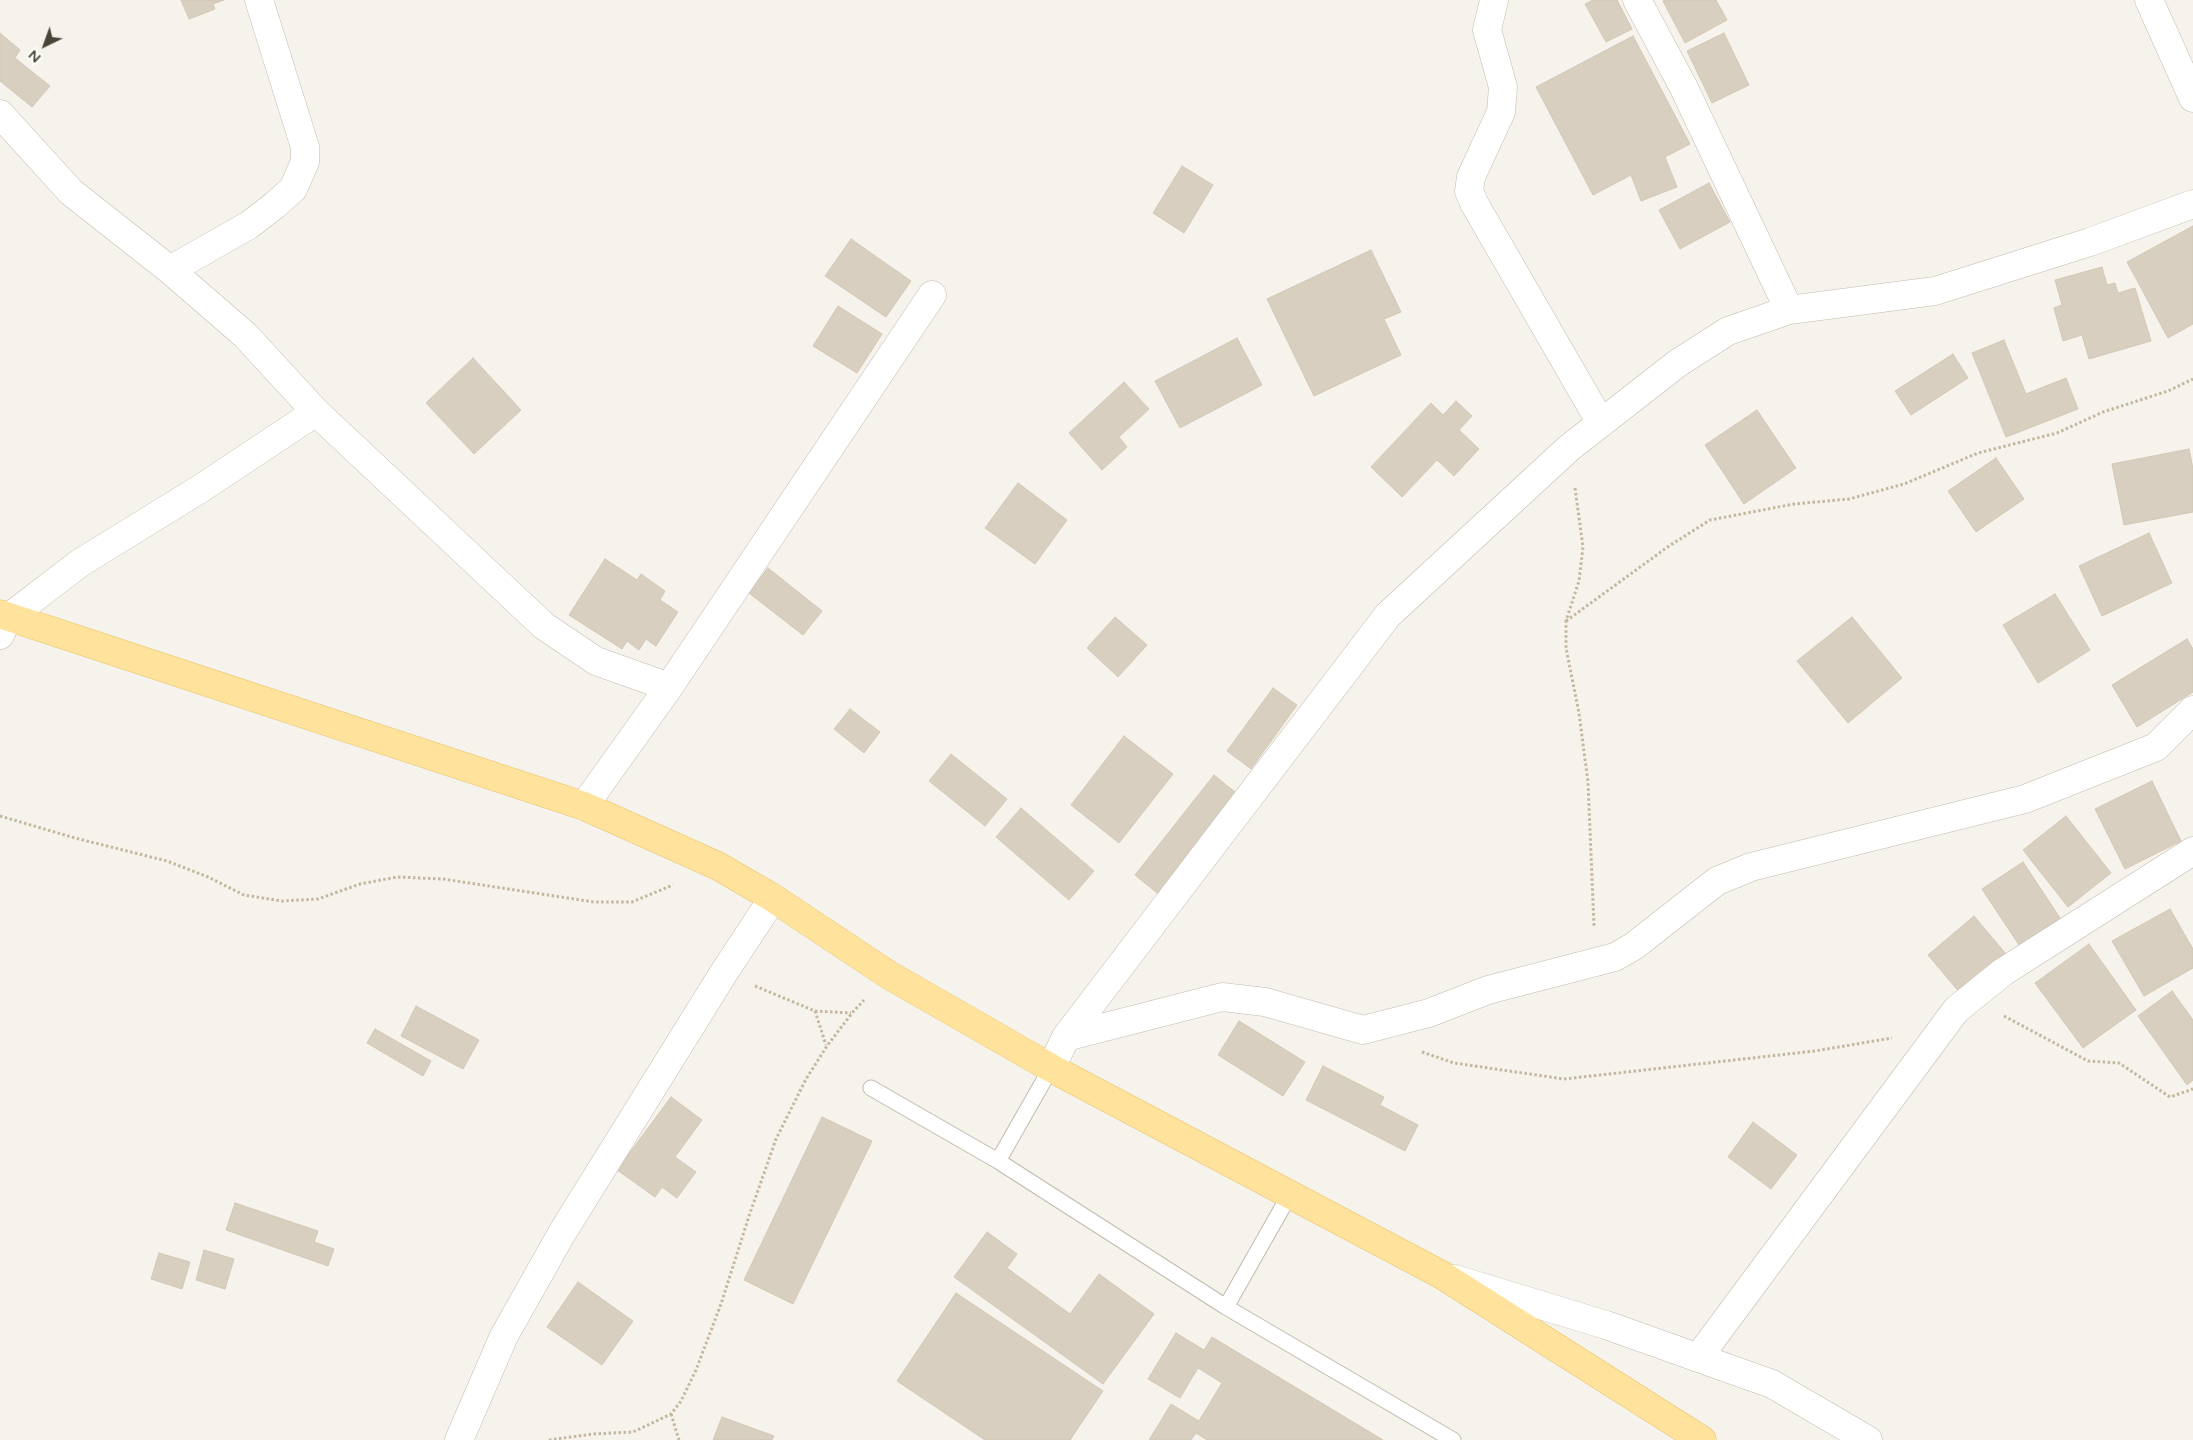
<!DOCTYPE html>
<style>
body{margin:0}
#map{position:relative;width:2193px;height:1440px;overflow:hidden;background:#f6f3ec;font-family:"Varela Round",sans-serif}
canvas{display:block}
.north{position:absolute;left:20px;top:20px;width:50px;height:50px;-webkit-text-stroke:4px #fff;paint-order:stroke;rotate:222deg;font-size:14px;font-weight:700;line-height:20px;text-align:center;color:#4b4439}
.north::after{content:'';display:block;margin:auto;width:18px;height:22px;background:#4b4439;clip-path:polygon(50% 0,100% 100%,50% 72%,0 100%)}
</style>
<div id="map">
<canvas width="2193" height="1440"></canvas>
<div class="north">N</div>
</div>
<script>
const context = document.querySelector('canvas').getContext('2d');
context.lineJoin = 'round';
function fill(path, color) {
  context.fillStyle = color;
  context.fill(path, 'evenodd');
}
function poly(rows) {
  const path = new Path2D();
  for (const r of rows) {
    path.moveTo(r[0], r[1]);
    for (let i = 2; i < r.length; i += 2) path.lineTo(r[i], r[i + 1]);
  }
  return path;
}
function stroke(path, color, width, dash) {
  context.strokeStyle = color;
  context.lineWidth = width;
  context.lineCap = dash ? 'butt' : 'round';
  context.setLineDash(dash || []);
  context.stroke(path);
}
const building = poly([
 [181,0,224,0,213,4,215,9,189,19,181,0],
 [1593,0,1617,0,1632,29,1606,42,1585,4,1593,0],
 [1664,0,1716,0,1727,20,1685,43,1663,1,1664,0],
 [0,33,20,50,15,58,50,86,32,107,0,81,0,33],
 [1724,33,1749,85,1712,103,1687,51,1724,33],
 [1633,36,1690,144,1665,157,1677,187,1641,201,1631,175,1593,195,1536,87,1633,36],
 [1182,166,1213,185,1184,233,1153,213,1182,166],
 [1709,183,1730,222,1680,249,1659,210,1709,183],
 [2193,226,2193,324,2168,338,2127,262,2193,226],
 [851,239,911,281,886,317,825,276,851,239],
 [1371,250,1401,312,1384,319,1401,355,1314,396,1267,299,1371,250],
 [2102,267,2107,285,2115,283,2118,293,2135,288,2151,341,2089,359,2082,335,2063,341,2054,308,2062,305,2055,280,2102,267],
 [838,306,882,334,857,373,813,346,838,306],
 [1237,338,1262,385,1180,428,1155,381,1237,338],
 [2004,340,2026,394,2066,378,2078,409,2006,437,1972,353,2004,340],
 [1953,354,1968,378,1911,415,1895,391,1953,354],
 [473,358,521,410,474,454,426,403,473,358],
 [1124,382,1149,409,1119,437,1127,447,1102,470,1069,433,1124,382],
 [1456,401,1472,416,1459,430,1479,449,1454,476,1437,460,1402,497,1371,467,1431,403,1443,415,1456,401],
 [1757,410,1796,468,1744,504,1705,445,1757,410],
 [2189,449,2193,469,2193,512,2124,525,2112,464,2189,449],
 [1996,458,2024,499,1976,532,1948,491,1996,458],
 [1018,483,1067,520,1035,564,985,528,1018,483],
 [2149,533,2172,583,2102,616,2079,566,2149,533],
 [605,559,637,580,641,574,665,591,660,600,678,612,656,646,646,639,639,650,627,641,622,649,569,615,605,559],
 [768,568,822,611,803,635,749,593,768,568],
 [2055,594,2090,650,2038,683,2003,625,2055,594],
 [1115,617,1147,645,1118,677,1087,648,1115,617],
 [1852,617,1902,678,1848,723,1797,661,1852,617],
 [2187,639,2193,649,2193,692,2137,727,2112,685,2187,639],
 [1273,688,1297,705,1251,769,1227,751,1273,688],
 [850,709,880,732,864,753,834,729,850,709],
 [1124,736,1173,774,1119,843,1071,805,1124,736],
 [951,754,1007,799,985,826,929,781,951,754],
 [1214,775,1241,797,1162,897,1135,875,1214,775],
 [2152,781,2181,841,2125,869,2095,809,2152,781],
 [1021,808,1094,871,1069,900,996,837,1021,808],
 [2066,816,2111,873,2068,907,2023,850,2066,816],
 [2023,862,2064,924,2023,951,1982,889,2023,862],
 [2170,909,2193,949,2193,968,2144,996,2112,941,2170,909],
 [1974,916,2006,954,1960,993,1928,955,1974,916],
 [2089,944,2136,1010,2083,1048,2035,983,2089,944],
 [2172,991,2193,1020,2193,1080,2187,1085,2138,1016,2172,991],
 [416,1006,479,1040,463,1069,401,1036,416,1006],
 [1239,1021,1305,1062,1283,1096,1218,1055,1239,1021],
 [375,1029,431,1061,423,1076,367,1043,375,1029],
 [1323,1066,1384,1097,1380,1105,1418,1125,1405,1151,1306,1100,1323,1066],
 [671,1097,702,1120,675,1157,696,1172,677,1198,662,1187,655,1197,617,1170,671,1097],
 [822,1117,872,1141,793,1304,744,1280,822,1117],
 [1753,1122,1797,1155,1771,1189,1728,1157,1753,1122],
 [235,1203,318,1231,314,1242,334,1249,328,1266,226,1230,235,1203],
 [987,1232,1017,1254,1007,1268,1070,1314,1099,1274,1154,1314,1103,1384,954,1277,987,1232],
 [204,1250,234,1259,225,1289,196,1280,204,1250],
 [159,1253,190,1262,182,1289,151,1279,159,1253],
 [578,1282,633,1321,602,1365,547,1327,578,1282],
 [956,1293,1103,1391,1070,1440,985,1440,897,1381,956,1293],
 [1176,1333,1204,1350,1212,1337,1383,1440,1207,1440,1196,1433,1191,1440,1149,1440,1171,1404,1199,1421,1222,1383,1198,1368,1180,1398,1148,1379,1176,1333],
 [722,1417,774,1436,772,1440,713,1440,722,1417]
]);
fill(building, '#d8cfc1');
stroke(building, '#d3c7b4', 1);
const lane = poly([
 [871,1088,998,1161,1226,1307,1453,1440],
 [998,1161,1051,1068],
 [1226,1307,1290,1194]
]);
const street = poly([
 [1494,0,1487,30,1503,87,1501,112,1471,177,1469,191,1474,203,1601,423],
 [1637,0,1684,88,1789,310],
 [2149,0,2193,98],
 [0,114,71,192,170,270,245,335,316,412,544,626,596,661,669,687],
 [170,270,249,225,275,205,293,189,305,162,305,147,259,0],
 [0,635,8,618,80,563,200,489,316,412],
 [584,806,669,687,932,295],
 [1066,1037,1222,997,1265,1002,1363,1030,1429,1013,1488,990,1615,957,1634,946,1717,881,1751,867,2025,799,2156,747,2193,710],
 [1051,1068,1066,1037,1388,615,1569,448,1678,363,1728,331,1789,310,1935,291,2090,242,2193,204],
 [1455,1279,1606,1325,1772,1384,1868,1440],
 [1698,1358,1956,1010,2003,972,2193,851],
 [459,1440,504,1336,562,1233,723,974,773,898]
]);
const primary = poly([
 [0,614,584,806,718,866,773,898,889,975,1051,1068,1442,1275,1702,1440]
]);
stroke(lane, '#c2bbae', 17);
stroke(street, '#c2bbae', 29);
stroke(primary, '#e6c16a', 29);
stroke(poly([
 [1575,488,1583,547,1579,581,1566,621,1566,648,1579,713,1588,782,1594,926],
 [1566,621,1669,546,1710,520,1794,504,1849,499,1904,484,1978,453,2057,433,2103,412,2168,391,2193,379],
 [0,816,75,838,167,861,208,877,244,895,282,901,318,899,360,884,397,877,443,879,594,902,632,902,673,885],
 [755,986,815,1011,851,1013],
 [815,1011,826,1045],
 [2004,1016,2088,1061,2119,1063,2170,1097,2193,1089],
 [1422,1052,1454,1063,1564,1079,1815,1051,1892,1038],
 [671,1414,679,1440],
 [549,1440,593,1434,633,1432,671,1414,681,1401,696,1370,721,1304,749,1216,776,1139,806,1079,827,1046,852,1013,864,1000]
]), '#c4b79f', 3, [2.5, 2.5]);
stroke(lane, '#fff', 15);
stroke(street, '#fff', 28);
stroke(primary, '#ffe39c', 28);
</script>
